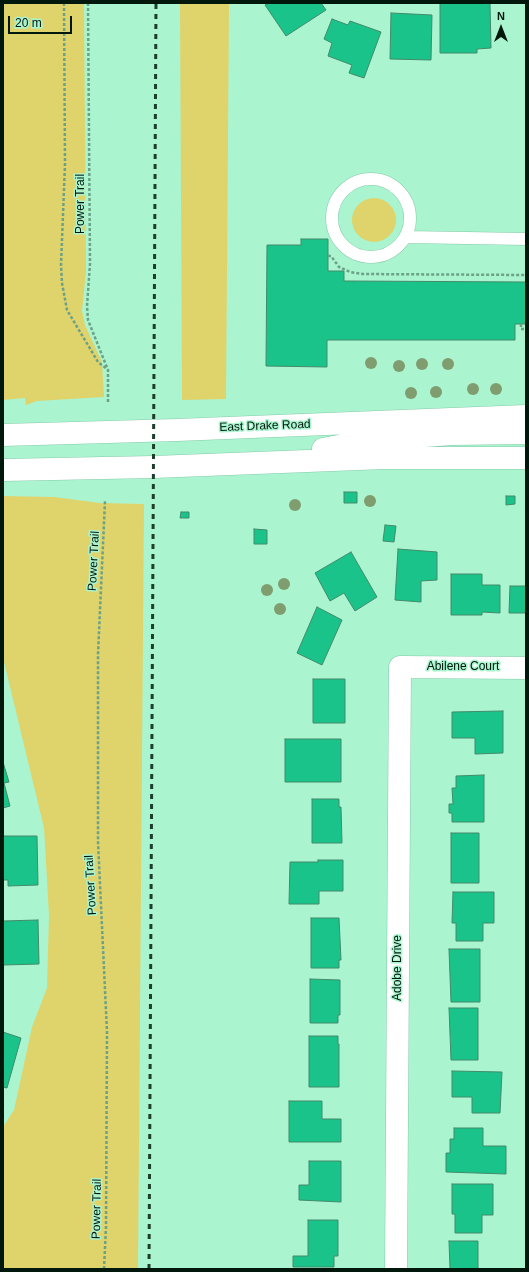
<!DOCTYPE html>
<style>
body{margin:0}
#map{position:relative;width:529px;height:1272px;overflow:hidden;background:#abf4d0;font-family:Arial,sans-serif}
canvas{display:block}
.frame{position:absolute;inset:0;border:4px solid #00170b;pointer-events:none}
.north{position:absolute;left:481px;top:8px;width:40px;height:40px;-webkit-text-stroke:3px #abf4d0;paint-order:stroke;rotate:0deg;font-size:11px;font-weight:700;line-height:16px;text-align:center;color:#00170b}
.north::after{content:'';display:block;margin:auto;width:14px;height:18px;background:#00170b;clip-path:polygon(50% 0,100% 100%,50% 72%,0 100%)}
.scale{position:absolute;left:8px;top:16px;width:64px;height:18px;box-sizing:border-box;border:2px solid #00170b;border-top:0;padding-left:5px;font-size:12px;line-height:14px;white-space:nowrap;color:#00170b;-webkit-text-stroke:3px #abf4d0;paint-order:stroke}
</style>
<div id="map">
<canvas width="529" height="1272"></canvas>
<div class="frame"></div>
<div class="north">N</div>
<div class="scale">20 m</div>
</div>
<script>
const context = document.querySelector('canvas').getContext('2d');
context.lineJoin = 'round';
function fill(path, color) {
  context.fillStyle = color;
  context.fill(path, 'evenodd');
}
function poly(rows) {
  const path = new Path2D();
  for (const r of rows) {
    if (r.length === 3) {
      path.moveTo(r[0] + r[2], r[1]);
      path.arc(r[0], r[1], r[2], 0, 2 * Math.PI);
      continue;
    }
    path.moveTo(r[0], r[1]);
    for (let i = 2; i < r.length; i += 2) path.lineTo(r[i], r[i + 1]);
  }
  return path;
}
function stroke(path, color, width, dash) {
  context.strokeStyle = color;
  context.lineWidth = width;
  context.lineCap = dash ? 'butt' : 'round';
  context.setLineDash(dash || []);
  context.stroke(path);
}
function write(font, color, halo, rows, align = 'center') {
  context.font = font + ' Arial,sans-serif';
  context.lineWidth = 3;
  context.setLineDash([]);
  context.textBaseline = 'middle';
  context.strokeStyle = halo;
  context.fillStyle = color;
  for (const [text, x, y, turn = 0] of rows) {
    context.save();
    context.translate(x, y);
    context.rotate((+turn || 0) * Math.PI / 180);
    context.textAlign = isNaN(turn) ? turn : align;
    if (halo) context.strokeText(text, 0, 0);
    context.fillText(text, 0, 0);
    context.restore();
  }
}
fill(poly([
 [3,3,84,3,86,271,82,311,85,325,102,362,104,397,37,401,26,405,25,398,3,400],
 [180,3,229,3,226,399,182,400],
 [374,220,22],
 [3,496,54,497,100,503,144,504,138,1269,3,1269,3,1127,14,1110,32,1027,47,988,49,915,44,828,3,658]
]), '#dfd36b');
const building = poly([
 [269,3,321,3,326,10,286,36,265,5,269,3],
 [440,3,490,3,491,48,477,49,477,53,440,53,440,3],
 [391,13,432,15,431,60,390,59,391,13],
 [332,19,348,25,350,21,381,32,364,78,349,73,352,65,328,56,332,43,324,39,332,19],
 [301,239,328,239,328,271,344,271,344,281,526,282,526,324,515,324,515,340,327,340,327,367,266,366,267,245,301,245,301,239],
 [344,492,357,492,357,503,344,503,344,492],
 [506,496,515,496,515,504,506,505,506,496],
 [181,512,189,512,189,518,180,518,181,512],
 [385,525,396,526,394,542,383,541,385,525],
 [254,529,267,530,267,544,254,544,254,529],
 [398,549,437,552,437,580,421,581,421,602,395,600,398,549],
 [351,552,377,597,355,611,344,593,330,601,315,573,351,552],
 [451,574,482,574,482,585,500,585,500,613,482,612,482,615,451,615,451,574],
 [510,586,526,586,526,613,509,613,510,586],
 [317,607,342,620,322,665,297,653,317,607],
 [313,679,345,679,345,723,313,723,313,679],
 [503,711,503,753,475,754,475,738,452,738,452,712,503,711],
 [285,739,341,739,341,782,285,782,285,739],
 [3,762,9,782,4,783,10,806,3,808,3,762],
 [484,775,484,822,452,822,452,813,449,813,449,804,453,804,452,788,456,788,456,776,484,775],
 [312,799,339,799,339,807,341,807,342,843,312,843,312,799],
 [451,833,479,833,479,883,451,883,451,833],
 [3,836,37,836,38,885,8,886,8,880,3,880,3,836],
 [318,860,343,860,343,891,319,891,319,904,289,904,290,862,318,862,318,860],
 [453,892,494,892,494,923,483,923,483,941,456,941,456,923,452,923,453,892],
 [311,918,339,918,341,960,339,960,339,968,311,968,311,918],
 [38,920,39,964,3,965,3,921,38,920],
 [449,949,480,949,480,1002,451,1002,449,949],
 [310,979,340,980,340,1015,338,1015,338,1023,310,1023,310,979],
 [449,1008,478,1008,478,1060,451,1060,449,1008],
 [3,1032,21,1038,7,1088,3,1087,3,1032],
 [309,1036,338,1036,338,1044,339,1044,339,1087,309,1087,309,1036],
 [452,1071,502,1072,500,1113,472,1113,472,1097,452,1097,452,1071],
 [289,1101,322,1101,322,1119,341,1119,341,1142,289,1142,289,1101],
 [454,1128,483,1128,483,1146,506,1146,506,1174,446,1172,446,1153,450,1153,450,1139,454,1139,454,1128],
 [309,1161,341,1161,341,1202,299,1200,299,1185,309,1185,309,1161],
 [452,1184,493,1184,493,1215,482,1215,482,1233,455,1233,455,1214,452,1214,452,1184],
 [308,1220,338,1220,338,1256,334,1256,334,1267,293,1267,293,1256,308,1256,308,1220],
 [449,1241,478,1241,478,1269,450,1269,449,1241]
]);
fill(building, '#1ac389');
stroke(building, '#428a6a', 1);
const service = poly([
 [371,218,39],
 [405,237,526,239]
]);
const minor = poly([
 [396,1269,400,667,526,668]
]);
const secondary = poly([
 [3,435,177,430,526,416],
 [323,449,370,440,452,434,526,433],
 [3,470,154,467,384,458,526,458]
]);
stroke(service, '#83cba8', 13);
stroke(minor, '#83cba8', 23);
stroke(secondary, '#83cba8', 23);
stroke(poly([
 [64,3,65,164,61,265,62,283,67,310,98,362,107,369],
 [88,3,90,264,87,306,88,320,108,370,108,402],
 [328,256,331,256,339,267,350,272,363,274,526,275],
 [521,324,521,329,526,329],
 [104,1269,106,1227,107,1032,98,842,98,654,105,501]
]), '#6ba186', 2.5, [3, 2]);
stroke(service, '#fff', 12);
stroke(minor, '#fff', 22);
stroke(secondary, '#fff', 22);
stroke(poly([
 [149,1269,156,3]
]), '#1d3d2d', 3, [5, 5]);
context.fillStyle = '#7f9d6f';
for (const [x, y] of [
 [371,363],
 [422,364],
 [448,364],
 [399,366],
 [473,389],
 [496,389],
 [436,392],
 [411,393],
 [370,501],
 [295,505],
 [284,584],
 [267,590],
 [280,609]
]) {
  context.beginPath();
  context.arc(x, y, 6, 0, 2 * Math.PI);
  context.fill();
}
write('12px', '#00170b', '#abf4d0', [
 ["Power Trail",81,204,-90],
 ["East Drake Road",265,426,-2],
 ["Power Trail",94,561,-87],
 ["Abilene Court",463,667],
 ["Power Trail",91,885,-93],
 ["Adobe Drive",398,968,-90],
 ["Power Trail",97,1209,-89]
]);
</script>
